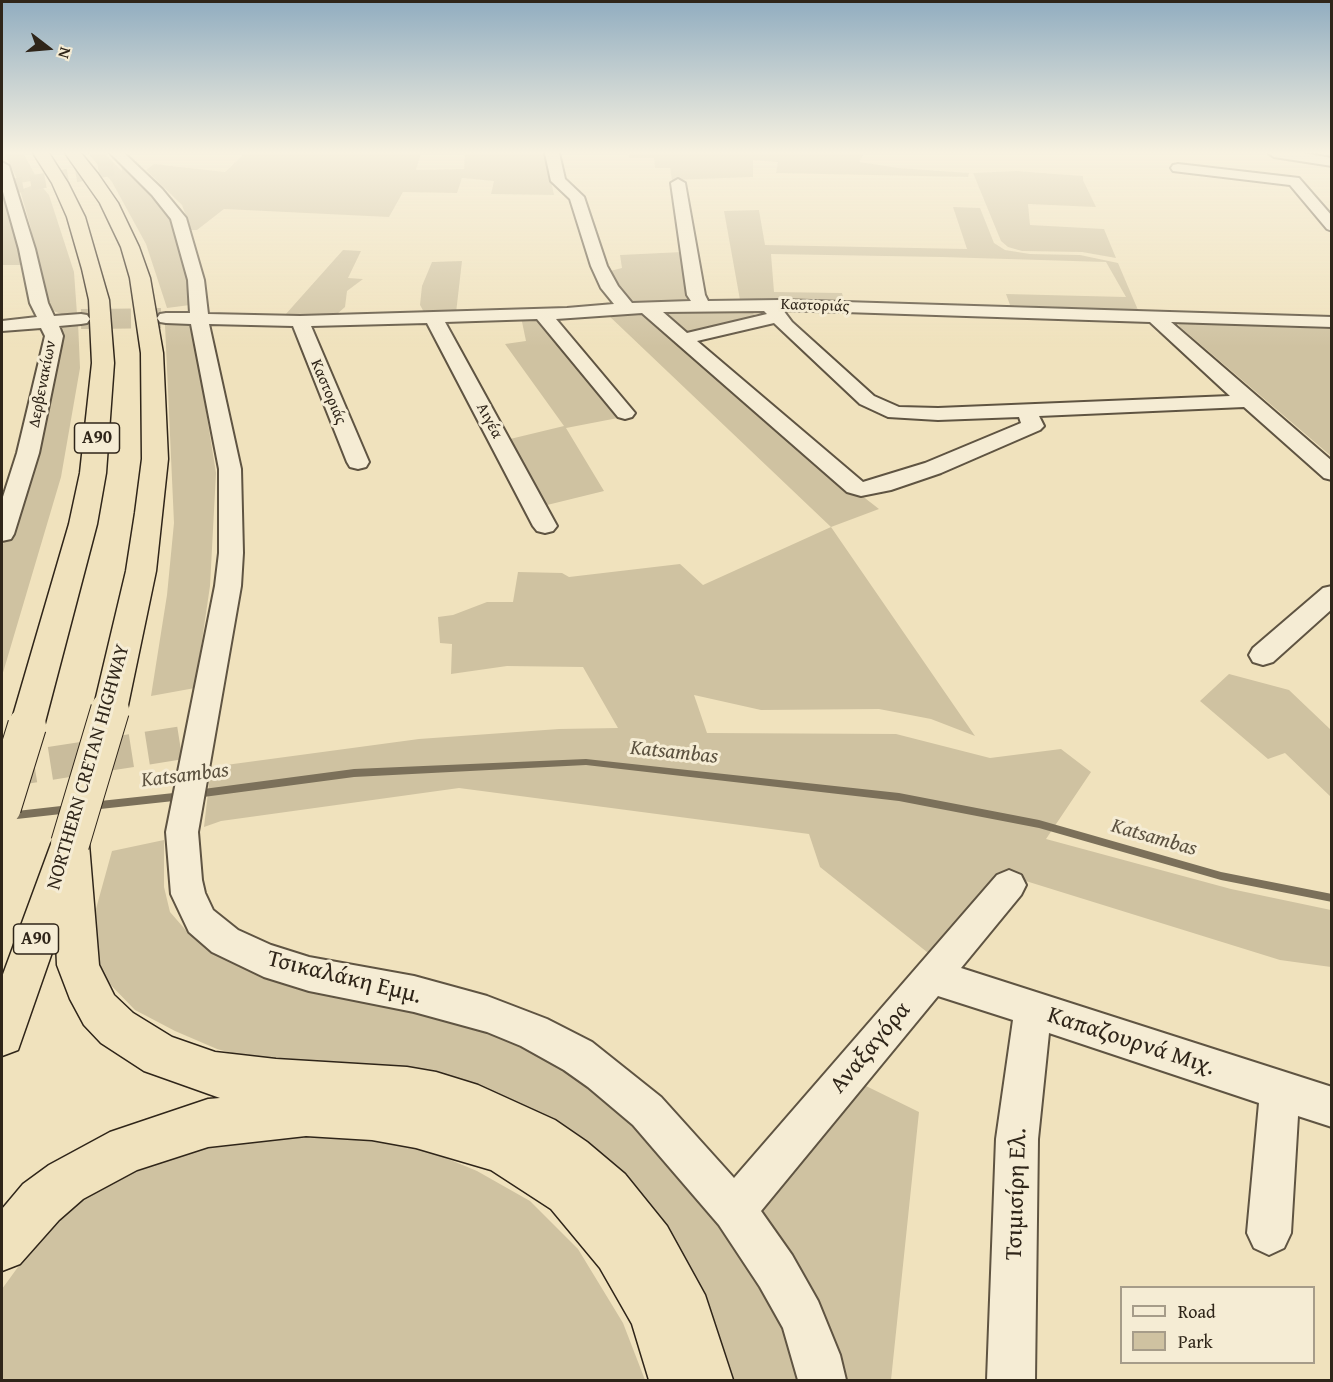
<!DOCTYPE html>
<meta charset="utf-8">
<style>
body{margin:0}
#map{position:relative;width:1333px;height:1382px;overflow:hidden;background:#f0e2bd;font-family:"Gentium Book Plus",serif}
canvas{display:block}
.frame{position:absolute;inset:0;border:3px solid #2f2519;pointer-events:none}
.legend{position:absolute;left:1120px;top:1286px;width:195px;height:78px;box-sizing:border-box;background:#f5ecd4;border:2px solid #a69c89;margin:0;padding:8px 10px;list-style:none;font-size:18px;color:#2f2519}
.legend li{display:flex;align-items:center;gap:12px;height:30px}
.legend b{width:30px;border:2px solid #a69c89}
.north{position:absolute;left:18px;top:18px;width:60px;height:60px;-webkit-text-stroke:4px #f5ecd4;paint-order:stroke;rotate:106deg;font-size:16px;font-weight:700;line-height:24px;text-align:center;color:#2f2519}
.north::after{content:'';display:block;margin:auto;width:21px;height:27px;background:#2f2519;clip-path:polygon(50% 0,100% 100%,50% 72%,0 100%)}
</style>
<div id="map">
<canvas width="1333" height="1382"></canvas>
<div class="frame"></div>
<ul class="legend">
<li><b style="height:8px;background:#f5ecd4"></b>Road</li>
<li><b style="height:16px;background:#cfc2a1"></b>Park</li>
</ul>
<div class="north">N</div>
</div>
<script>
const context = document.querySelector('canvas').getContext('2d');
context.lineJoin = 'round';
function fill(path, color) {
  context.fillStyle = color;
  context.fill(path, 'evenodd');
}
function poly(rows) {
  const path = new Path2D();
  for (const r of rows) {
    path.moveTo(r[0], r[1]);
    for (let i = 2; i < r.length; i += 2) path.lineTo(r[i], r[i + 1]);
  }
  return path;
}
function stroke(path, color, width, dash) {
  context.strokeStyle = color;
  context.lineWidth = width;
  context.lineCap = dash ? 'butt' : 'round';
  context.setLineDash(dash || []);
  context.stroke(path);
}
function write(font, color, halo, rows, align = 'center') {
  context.font = font + ' "Gentium Book Plus",serif';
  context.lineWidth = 6;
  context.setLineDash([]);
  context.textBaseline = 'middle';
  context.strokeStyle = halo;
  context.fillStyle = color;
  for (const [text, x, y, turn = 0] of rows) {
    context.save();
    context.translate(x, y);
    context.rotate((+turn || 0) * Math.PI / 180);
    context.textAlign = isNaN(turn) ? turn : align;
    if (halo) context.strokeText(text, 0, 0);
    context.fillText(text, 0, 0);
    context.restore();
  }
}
fill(poly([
 [4,153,23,153,38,180,19,183],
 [88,153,104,153,122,171,128,171,164,208,176,232,186,271,190,305,167,308,146,244,112,182],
 [245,153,421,153,416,170,464,169,465,153,545,153,554,195,491,194,494,181,462,178,457,193,403,192,389,217,224,209,197,230,191,230,182,205,146,170,154,164,225,172],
 [628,153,864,153,859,162,899,168,969,173,968,177,776,173,778,162,753,160,753,177,672,180,670,168,655,168,654,158,629,158],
 [1016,171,1083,176,1083,180,1096,207,1028,204,1030,225,1104,229,1116,258,1082,252,1022,251,1008,247,1001,241,973,173],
 [39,183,49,195,74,272,77,314,64,315,48,309,30,225,20,190],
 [2,192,23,265,2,265],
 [953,207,980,208,994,243,1005,250,1030,254,1080,255,1118,263,1138,310,1010,305,1006,294,1126,297,1106,262,942,257,771,254,774,292,842,293,844,301,775,298,740,300,724,211,759,210,765,245,967,249],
 [343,250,361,251,348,278,363,279,347,291,345,307,336,315,285,315],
 [682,252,694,301,633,302,627,300,615,286,610,271,622,268,620,255],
 [462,261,456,313,425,314,420,305,422,286,432,262],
 [749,310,759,318,684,336,659,311],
 [647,312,825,467,879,509,831,527,975,736,931,719,879,709,761,710,694,695,707,733,896,734,990,758,1061,749,1091,772,1046,839,1231,889,1331,910,1331,967,1280,960,1000,873,932,956,820,867,809,834,459,788,221,821,204,827,211,767,419,739,559,729,618,728,583,667,507,666,451,674,452,644,440,643,438,617,453,615,487,602,513,602,518,572,562,573,569,577,680,564,703,585,831,527,607,314],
 [521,317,539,318,623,417,566,428,604,491,543,506,506,440,564,426,505,344,526,341],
 [78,322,80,368,61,477,2,676,2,547,14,516,57,337,64,323],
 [1178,323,1331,329,1331,456,1180,327],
 [192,324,216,473,210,586,195,688,151,696,167,595,174,523,165,325],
 [1229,674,1289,690,1331,730,1331,797,1285,753,1268,759,1200,701],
 [164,840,164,887,170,912,190,935,233,962,272,978,329,989,482,1029,533,1050,582,1077,632,1114,769,1282,811,1380,724,1380,713,1325,514,1103,470,1082,417,1069,372,1064,250,1058,217,1049,175,1031,135,1010,103,977,92,954,94,916,112,851],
 [864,1085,919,1112,891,1380,836,1380,756,1212],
 [294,1135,369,1138,424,1149,477,1171,530,1201,578,1249,623,1323,645,1380,2,1380,2,1289,42,1234,89,1193,119,1176,191,1150,222,1144]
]), '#cfc2a1');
fill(poly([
 [586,759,899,793,1039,820,1221,872,1332,894,1332,902,1221,880,1039,828,899,801,586,765,354,777,196,798,193,797,191,794,193,791,196,790,354,769,586,759],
 [183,792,186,793,188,796,186,799,183,800,91,810,88,809,86,806,88,803,91,802,183,792],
 [70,805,73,806,75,809,73,812,70,813,8,820,5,819,3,816,5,813,8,812,70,805]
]), '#7b705a');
stroke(poly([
 [8,187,130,165]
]), '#c9bc9c', 15, [15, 8]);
stroke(poly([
 [81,319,166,318]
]), '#c9bc9c', 20, [20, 10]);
stroke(poly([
 [2,771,199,740]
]), '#c9bc9c', 33, [33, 16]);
const minor = poly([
 [110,153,124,153,162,189,186,218,204,280,208,314,300,316,567,308,614,304,601,288,591,266,570,199,551,181,545,153,559,153,565,179,584,197,607,266,618,286,632,303,691,301,687,295,671,183,678,179,685,183,705,295,708,301,779,300,1332,317,1332,327,1171,322,1332,461,1332,480,1324,478,1244,407,1039,416,1044,426,1040,430,941,473,891,490,861,496,847,492,642,313,556,319,635,413,632,417,625,419,618,417,537,319,445,322,557,526,553,531,545,533,537,531,533,526,427,323,311,326,369,462,366,467,358,469,350,467,347,462,293,326,209,324,241,469,243,553,241,586,198,832,202,880,205,893,213,910,238,930,271,945,309,957,414,976,487,996,547,1019,592,1042,661,1097,734,1178,997,875,1009,870,1021,875,1026,885,1021,895,961,968,1332,1087,1332,1127,1298,1116,1291,1233,1284,1248,1269,1255,1254,1248,1247,1233,1259,1103,1049,1033,1038,1139,1035,1380,987,1380,996,1139,1013,1020,938,996,761,1211,792,1255,818,1301,840,1355,846,1380,798,1380,783,1328,760,1287,719,1225,633,1125,588,1087,564,1070,521,1046,487,1032,414,1012,309,991,264,977,212,952,189,932,171,894,166,832,215,586,219,553,219,469,191,324,166,323,160,322,157,318,160,314,166,313,190,313,188,280,171,219,152,195,110,153],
 [783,310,1150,322,1230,396,938,408,899,407,874,396,792,322,783,310],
 [764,311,767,314,687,333,663,312,764,311],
 [774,323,860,404,888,417,938,420,1019,417,1021,423,925,463,863,482,697,341,774,323],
 [1268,153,1303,153,1332,158,1332,166,1274,157,1268,153],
 [2,162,9,166,35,249,48,303,54,316,81,314,87,315,90,319,87,323,81,324,59,326,63,336,39,453,14,534,11,539,2,541,2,500,17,453,45,336,41,328,2,331,2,321,37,317,30,303,19,249,2,188,2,162],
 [1178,164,1299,178,1332,216,1332,231,1327,229,1290,185,1173,171,1171,168,1173,165,1178,164],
 [1332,586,1332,609,1273,662,1263,665,1253,662,1249,655,1253,648,1323,588,1332,586]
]);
const motorway = poly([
 [33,153,49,153,68,183,85,217,109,300,114,363,106,473,97,524,44,726,39,735,27,739,15,735,10,726,69,524,80,473,92,363,89,300,82,269,67,217,52,183,33,153],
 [65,153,81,153,98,174,118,203,139,247,150,278,163,353,168,459,156,571,127,710,122,719,110,723,98,719,93,710,126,571,135,513,142,459,141,353,130,278,121,247,100,203,65,153],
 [70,828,83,833,89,844,99,965,114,995,133,1013,172,1037,215,1052,276,1059,407,1067,436,1072,478,1085,555,1120,587,1142,625,1174,667,1226,705,1295,733,1380,649,1380,632,1324,600,1268,551,1209,491,1170,416,1148,372,1140,306,1136,208,1147,137,1170,83,1199,59,1220,20,1264,2,1271,2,1209,23,1184,49,1165,110,1132,208,1099,220,1098,144,1071,101,1043,84,1025,70,999,57,965,56,941,18,1050,2,1056,2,977,51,844,57,833,70,828]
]);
stroke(minor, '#5f5442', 4);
stroke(motorway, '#2f2519', 3);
fill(minor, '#f5ecd4');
fill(motorway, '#f0e2bd');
const motorwayBridge = poly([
 [2,807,27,726],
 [70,844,110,710]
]);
stroke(motorwayBridge, '#2f2519', 40, []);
stroke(motorwayBridge, '#f0e2bd', 38);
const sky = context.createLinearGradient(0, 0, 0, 347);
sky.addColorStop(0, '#91adc0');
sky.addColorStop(0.44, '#f8f2e1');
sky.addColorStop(1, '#f8f2e100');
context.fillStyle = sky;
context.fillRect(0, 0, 1333, 347);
write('16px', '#2f2519', '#f5ecd4', [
 ["Καστοριάς",815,306,2],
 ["Δερβενακίων",43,384,-79],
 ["Καστοριάς",328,392,67],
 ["Αιγέα",489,421,62]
]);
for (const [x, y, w] of [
 [97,438,45],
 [36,939,45]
]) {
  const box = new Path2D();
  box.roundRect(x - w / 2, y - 15, w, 30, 4.5);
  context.fillStyle = '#f5ecd4';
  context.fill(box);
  stroke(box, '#2f2519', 1.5);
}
write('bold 18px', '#2f2519', null, [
 ["Α90",97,438],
 ["Α90",36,939]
]);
write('20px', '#2f2519', '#f5ecd4', [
 ["NORTHERN CRETAN HIGHWAY",89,767,-74]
]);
write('italic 21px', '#5b513f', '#f5ecd4', [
 ["Katsambas",674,753,6],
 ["Katsambas",185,776,-7],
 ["Katsambas",1154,838,16]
]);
write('24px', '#2f2519', '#f5ecd4', [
 ["Τσικαλάκη Εμμ.",344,978,14],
 ["Καπαζουρνά Μιχ.",1131,1042,18],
 ["Αναξαγόρα",871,1048,-50],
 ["Τσιμισίρη Ελ.",1017,1194,-88]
]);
</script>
